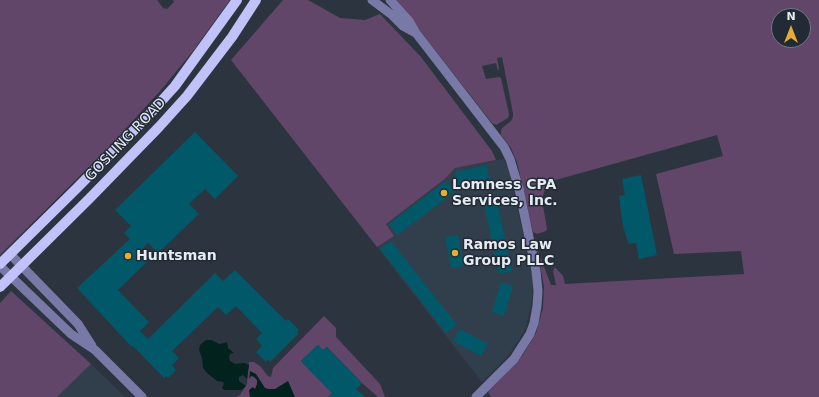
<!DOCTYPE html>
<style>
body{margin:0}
#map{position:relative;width:819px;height:397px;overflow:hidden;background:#2c353f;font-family:"DejaVu Sans",sans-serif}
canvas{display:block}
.north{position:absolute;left:771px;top:8px;width:40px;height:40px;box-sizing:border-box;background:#222b35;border:1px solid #707881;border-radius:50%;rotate:0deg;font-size:11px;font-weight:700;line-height:16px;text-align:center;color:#e6ecf2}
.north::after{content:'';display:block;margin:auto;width:14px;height:18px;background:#e7ac36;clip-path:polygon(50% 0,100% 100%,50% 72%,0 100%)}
</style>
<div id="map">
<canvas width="819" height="397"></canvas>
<div class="north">N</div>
</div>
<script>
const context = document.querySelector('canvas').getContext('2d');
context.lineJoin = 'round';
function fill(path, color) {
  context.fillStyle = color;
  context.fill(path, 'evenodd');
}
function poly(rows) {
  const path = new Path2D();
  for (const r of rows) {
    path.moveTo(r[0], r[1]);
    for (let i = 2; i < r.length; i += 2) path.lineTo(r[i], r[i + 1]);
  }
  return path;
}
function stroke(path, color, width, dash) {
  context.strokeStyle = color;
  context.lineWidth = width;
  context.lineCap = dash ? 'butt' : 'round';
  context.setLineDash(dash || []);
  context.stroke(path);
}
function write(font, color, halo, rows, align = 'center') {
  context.font = font + ' "DejaVu Sans",sans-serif';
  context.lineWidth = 3;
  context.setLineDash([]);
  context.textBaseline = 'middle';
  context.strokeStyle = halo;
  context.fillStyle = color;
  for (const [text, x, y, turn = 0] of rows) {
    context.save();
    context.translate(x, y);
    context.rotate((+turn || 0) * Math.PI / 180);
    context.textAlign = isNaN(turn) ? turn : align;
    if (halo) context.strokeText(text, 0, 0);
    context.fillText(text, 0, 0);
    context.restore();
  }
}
fill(poly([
 [504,159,509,170,532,276,532,299,526,328,509,355,482,382,377,247,394,236,386,224,446,178,455,168],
 [91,364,125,397,57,397]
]), '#313f4d');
fill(poly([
 [0,0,157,0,163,8,167,9,174,2,173,0,230,0,193,51,161,90,109,147,0,255],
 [283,0,308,0,340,18,365,20,380,14,421,57,492,151,496,160,455,168,446,178,386,224,394,236,377,247,231,60],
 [394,0,819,0,819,397,491,397,488,392,522,356,536,333,543,308,544,287,537,248,551,285,556,285,553,271,555,267,563,276,565,284,744,274,741,251,674,254,656,174,723,156,717,135,545,183,547,188,544,192,542,200,547,229,546,231,537,234,533,232,517,162,511,148,501,135,501,131,502,128,511,121,513,117,513,113,502,57,497,58,499,68,498,71,496,63,482,66,486,79,499,77,501,78,509,114,508,118,496,125,492,123,407,14],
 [779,16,803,16,803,40,779,40],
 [11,291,91,364,57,397,0,397,0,303],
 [324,316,336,328,336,337,380,384,385,397,378,397,362,383,327,347,323,350,318,345,301,361,332,393,328,397,236,397,240,395,247,384,249,362,254,362,260,366,268,376,271,377,273,368]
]), '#614669');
fill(poly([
 [206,340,212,340,219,344,225,343,227,342,228,348,234,353,230,354,229,357,230,361,235,364,244,363,249,365,247,379,243,375,239,377,239,381,246,386,244,388,241,390,224,390,222,388,224,384,223,382,217,381,207,373,203,368,202,358,199,350,200,345],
 [250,371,256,374,265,388,268,389,275,389,288,381,295,397,250,397,249,390,253,387,255,389,257,384,257,380,254,377,251,376,249,379]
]), '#02221d');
fill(poly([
 [195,132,238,176,215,199,205,189,189,204,199,214,158,253,148,243,140,251,149,260,118,290,149,322,140,331,148,339,215,273,223,281,235,270,286,321,288,319,299,330,297,332,298,334,270,362,268,359,266,362,256,352,262,346,256,339,262,333,236,306,226,315,218,307,172,351,179,358,172,365,176,370,168,378,166,376,164,378,133,346,132,347,128,343,77,288,130,239,124,233,131,226,115,210],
 [487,165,489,179,458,185,455,172],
 [641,175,657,255,639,259,636,243,629,244,625,233,622,221,619,196,625,195,622,179],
 [446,181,455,192,397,235,389,224],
 [497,202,512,271,499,274,484,205],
 [458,235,464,266,451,268,445,237],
 [391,241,457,325,446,333,380,249],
 [501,282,513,286,504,316,492,312],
 [460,329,488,344,481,356,453,341],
 [318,345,323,350,327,347,362,383,356,389,365,397,328,397,332,393,301,361]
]), '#005869');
stroke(poly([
 [372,0,392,15,403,26,414,32],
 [390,0,409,21,416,33,504,147,510,159,519,189,536,271,538,291,537,306,534,323,530,334,514,359,476,397],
 [10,254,78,324,92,346],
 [0,266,71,334,95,350,142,397]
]), '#7879a7', 9);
stroke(poly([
 [0,264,77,188,147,117,175,86,237,0],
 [0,287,89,199,159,127,187,96,232,37,256,0]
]), '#c1c2fa', 10);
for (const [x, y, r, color] of [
 [444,193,4,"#e7ac36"],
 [455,253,4,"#e7ac36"],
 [128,256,4,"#e7ac36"]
]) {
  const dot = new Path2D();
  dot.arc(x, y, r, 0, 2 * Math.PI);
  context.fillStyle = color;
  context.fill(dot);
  stroke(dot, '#222b35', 1.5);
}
write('14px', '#e6ecf2', '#222b35', [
 ["GOSLING ROAD",126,140,-46]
]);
write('bold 14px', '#e6ecf2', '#222b35', [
 ["Lomness CPA",452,185],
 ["Services, Inc.",452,201],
 ["Ramos Law",463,245],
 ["Group PLLC",463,261],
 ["Huntsman",136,256]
], 'left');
</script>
